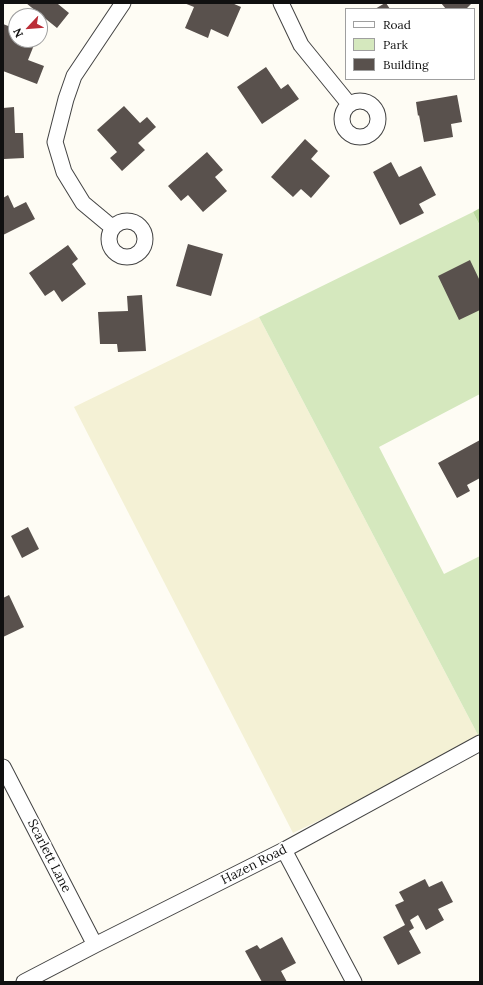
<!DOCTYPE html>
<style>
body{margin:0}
#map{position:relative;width:483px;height:985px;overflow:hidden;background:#fefcf4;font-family:Lora,serif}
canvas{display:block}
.frame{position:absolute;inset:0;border:4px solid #101010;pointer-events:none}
.legend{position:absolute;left:345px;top:8px;width:130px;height:72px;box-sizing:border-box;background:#fff;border:1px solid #9f9f9f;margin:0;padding:5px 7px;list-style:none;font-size:12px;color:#101010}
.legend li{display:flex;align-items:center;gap:8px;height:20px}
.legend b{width:20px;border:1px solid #9f9f9f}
.north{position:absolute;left:8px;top:8px;width:40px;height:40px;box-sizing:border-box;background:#fff;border:1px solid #9f9f9f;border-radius:50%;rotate:244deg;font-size:11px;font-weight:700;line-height:16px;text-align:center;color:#101010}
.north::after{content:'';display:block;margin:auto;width:14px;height:18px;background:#bb2d37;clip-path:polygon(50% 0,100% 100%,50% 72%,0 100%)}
</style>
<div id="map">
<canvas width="483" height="985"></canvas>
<div class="frame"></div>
<ul class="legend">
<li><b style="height:5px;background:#fff"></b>Road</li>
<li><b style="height:11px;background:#d5e8be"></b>Park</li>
<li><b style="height:11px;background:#59514d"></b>Building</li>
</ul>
<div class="north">N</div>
</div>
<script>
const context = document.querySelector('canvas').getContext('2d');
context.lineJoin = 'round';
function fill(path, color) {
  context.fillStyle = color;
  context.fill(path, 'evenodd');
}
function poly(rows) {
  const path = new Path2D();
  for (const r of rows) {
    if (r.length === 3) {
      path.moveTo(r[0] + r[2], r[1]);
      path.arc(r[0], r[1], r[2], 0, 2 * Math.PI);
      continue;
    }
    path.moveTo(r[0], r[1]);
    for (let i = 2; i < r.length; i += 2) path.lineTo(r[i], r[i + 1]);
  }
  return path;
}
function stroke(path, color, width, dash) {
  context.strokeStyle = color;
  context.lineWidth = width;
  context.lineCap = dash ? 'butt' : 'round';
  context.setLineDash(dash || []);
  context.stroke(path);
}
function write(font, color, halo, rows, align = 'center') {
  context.font = font + ' Lora,serif';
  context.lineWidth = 4;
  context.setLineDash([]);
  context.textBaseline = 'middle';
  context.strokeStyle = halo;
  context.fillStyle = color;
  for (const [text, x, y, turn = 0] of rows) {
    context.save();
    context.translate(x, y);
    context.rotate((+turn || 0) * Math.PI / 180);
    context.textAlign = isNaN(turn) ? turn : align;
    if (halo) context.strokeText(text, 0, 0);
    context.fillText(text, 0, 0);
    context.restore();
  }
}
fill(poly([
 [259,317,478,735,345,808,293,833,74,407]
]), '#f4f1d5');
fill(poly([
 [473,212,480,226,480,394,379,447,444,574,480,556,480,734,478,735,259,317]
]), '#d5e8be');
fill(poly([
 [480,208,480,226,473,212]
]), '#bad99e');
fill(poly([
 [26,3,58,3,58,4,69,13,57,28],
 [184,3,232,3,241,7,228,37,211,29,208,38,185,28,194,7],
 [385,3,386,3,390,9,375,9],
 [441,3,472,3,466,9,446,9],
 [3,24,16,29,16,40,36,40,28,60,44,66,37,84,3,71],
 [266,67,281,89,288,84,299,99,262,124,237,87],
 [457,95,462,122,451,124,453,137,424,142,419,115,418,116,416,102],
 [124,106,140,123,147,117,156,127,138,143,145,150,122,171,110,158,117,152,97,130],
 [14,107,15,133,23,133,24,158,4,159,3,150,3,108],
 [305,139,318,151,311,159,330,176,311,198,301,189,293,197,271,177],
 [207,152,223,170,215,177,227,191,203,212,188,195,181,201,168,186],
 [391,162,399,177,421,166,436,195,419,204,424,213,400,225,373,172],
 [8,195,14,208,26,202,35,219,3,235,3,198],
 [188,244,223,254,211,296,176,286],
 [68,245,78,259,72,264,86,284,62,302,54,290,45,296,29,273],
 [470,260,480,281,480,310,459,320,438,276],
 [142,295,146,351,118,352,117,344,100,344,98,312,128,311,127,296],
 [480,440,480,478,467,485,470,491,457,498,438,463],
 [28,527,39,549,22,558,11,536],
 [9,595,24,627,3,637,3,598],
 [425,879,429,887,442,881,453,902,438,909,444,920,426,930,418,915,410,920,414,928,409,931,421,953,398,965,383,937,405,925,395,905,404,901,399,892],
 [282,937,296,963,281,971,287,982,262,982,245,951,257,945,260,949]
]), '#59514d');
const minor = poly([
 [281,3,301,45,349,104],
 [360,119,18],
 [127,239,18],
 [113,228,83,203,64,172,55,142,66,99,74,76,123,3],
 [3,767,95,945],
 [284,850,354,982],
 [24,982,95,945,284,850,480,743]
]);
stroke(minor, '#434343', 17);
stroke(minor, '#fff', 15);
write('13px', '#101010', '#fff', [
 ["Scarlett Lane",49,856,63],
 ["Hazen Road",254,865,-27]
]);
</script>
